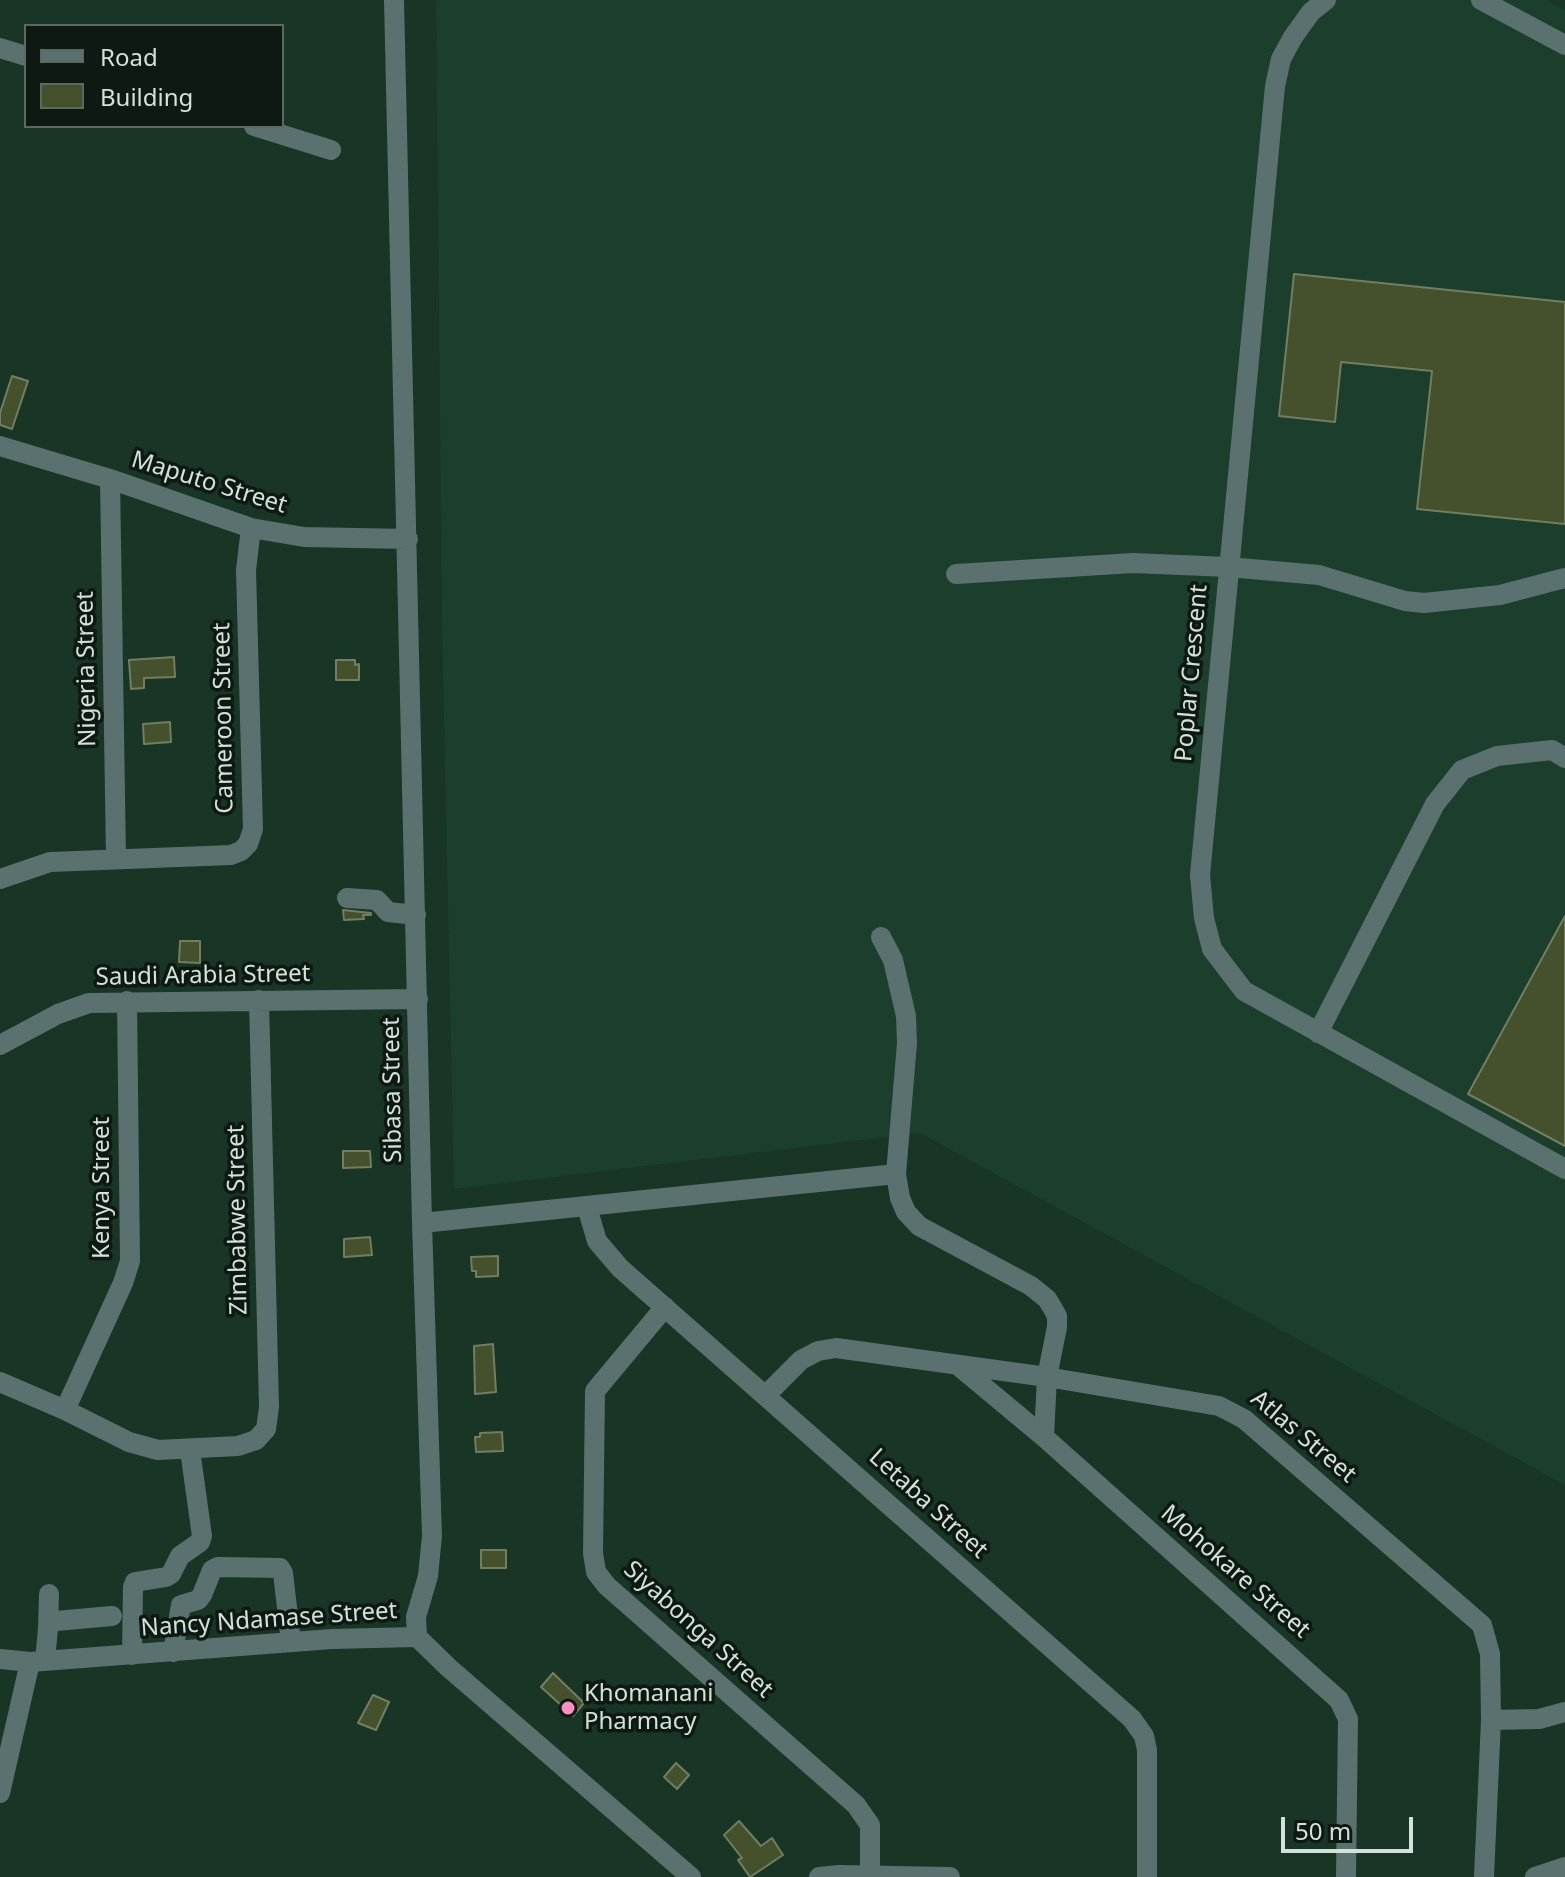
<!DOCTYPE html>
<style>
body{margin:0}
#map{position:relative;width:1565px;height:1877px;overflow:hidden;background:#183525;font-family:"Noto Sans",sans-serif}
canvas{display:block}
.legend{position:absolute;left:24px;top:24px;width:260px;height:104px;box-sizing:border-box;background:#0d1912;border:2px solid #5c6961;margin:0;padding:10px 14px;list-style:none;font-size:24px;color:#d2e2d8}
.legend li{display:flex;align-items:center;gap:16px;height:40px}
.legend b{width:40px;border:2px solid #5c6961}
.scale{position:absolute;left:1281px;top:1817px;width:132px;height:36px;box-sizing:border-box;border:4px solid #d2e2d8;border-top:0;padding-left:10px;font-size:24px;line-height:28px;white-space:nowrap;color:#d2e2d8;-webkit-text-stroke:6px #0d1912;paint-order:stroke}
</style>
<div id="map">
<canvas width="1565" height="1877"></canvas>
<ul class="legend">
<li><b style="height:10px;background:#5b716f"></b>Road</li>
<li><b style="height:22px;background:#44512c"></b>Building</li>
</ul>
<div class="scale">50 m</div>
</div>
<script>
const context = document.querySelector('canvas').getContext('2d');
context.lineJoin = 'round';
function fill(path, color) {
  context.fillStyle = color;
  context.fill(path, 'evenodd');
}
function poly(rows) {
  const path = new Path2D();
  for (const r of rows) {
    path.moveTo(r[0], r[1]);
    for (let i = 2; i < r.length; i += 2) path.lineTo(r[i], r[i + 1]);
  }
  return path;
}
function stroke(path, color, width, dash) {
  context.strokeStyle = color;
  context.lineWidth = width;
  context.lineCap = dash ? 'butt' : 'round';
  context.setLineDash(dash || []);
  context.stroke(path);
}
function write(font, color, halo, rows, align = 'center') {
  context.font = font + ' "Noto Sans",sans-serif';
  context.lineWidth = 7;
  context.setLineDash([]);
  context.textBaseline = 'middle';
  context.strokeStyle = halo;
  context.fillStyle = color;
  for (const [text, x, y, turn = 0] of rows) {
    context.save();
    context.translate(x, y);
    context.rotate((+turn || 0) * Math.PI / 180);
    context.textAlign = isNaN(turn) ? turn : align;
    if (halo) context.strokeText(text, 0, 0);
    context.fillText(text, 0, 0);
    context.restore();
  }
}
fill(poly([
 [436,0,1547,0,1565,10,1565,1485,920,1133,454,1189,442,623]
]), '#1b3f2c');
const building = poly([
 [1294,274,1565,302,1565,524,1417,509,1432,371,1341,362,1335,422,1279,416,1294,274],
 [12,376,28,381,12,429,0,425,0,413,12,376],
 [174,657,175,677,144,678,144,688,131,689,129,660,174,657],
 [336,660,355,660,355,665,359,664,359,680,336,680,336,660],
 [170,722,171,742,144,744,143,724,170,722],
 [343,910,371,913,371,915,363,915,364,919,344,920,343,910],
 [1565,916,1565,1146,1468,1094,1565,916],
 [180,941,200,941,200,963,179,962,180,941],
 [343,1151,370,1151,371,1167,343,1168,343,1151],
 [370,1237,372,1255,344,1257,344,1239,370,1237],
 [498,1256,498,1276,476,1277,476,1271,472,1271,471,1257,498,1256],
 [493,1344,496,1392,475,1394,474,1346,493,1344],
 [502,1432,503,1451,476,1452,475,1437,480,1437,480,1433,502,1432],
 [481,1550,506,1550,506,1568,481,1568,481,1550],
 [553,1673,584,1703,573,1716,541,1687,553,1673],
 [373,1695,389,1702,376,1730,358,1723,373,1695],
 [676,1763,689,1775,677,1789,664,1777,676,1763],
 [739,1821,761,1846,772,1838,783,1855,750,1877,738,1860,742,1858,724,1835,739,1821]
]);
fill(building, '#44512c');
stroke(building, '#737e61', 2);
stroke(poly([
 [394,0,422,1223,432,1536,428,1576,416,1617,417,1637],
 [1326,0,1311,12,1293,37,1281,59,1275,86,1200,875,1204,918,1212,949,1244,991,1565,1169],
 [1481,0,1565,45],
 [0,48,26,56],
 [254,126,331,150],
 [0,446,110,479,251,528,304,537,408,539],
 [110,479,116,858],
 [956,574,1133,563,1228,567,1319,575,1405,601,1424,603,1500,595,1565,578],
 [0,879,50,862,231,855,241,851,248,844,253,829,246,570,251,528],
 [347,898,377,900,388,912,416,915],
 [881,937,893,960,906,1016,907,1043,896,1174,900,1198,906,1212,919,1226,1031,1286,1047,1299,1052,1307,1057,1316,1057,1327,1047,1377,1044,1437],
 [1318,1033,1435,804,1462,770,1497,756,1552,750,1565,758],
 [0,1045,58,1014,89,1003,418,999],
 [587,1207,597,1241,620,1268,1132,1719,1144,1736,1147,1750,1147,1877],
 [422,1223,896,1174],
 [665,1307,595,1391,593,1553,596,1572,607,1586,856,1805,870,1825,870,1877],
 [960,1367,1044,1437,1339,1700,1348,1719,1346,1877],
 [0,1382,65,1410,129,1442,158,1450,238,1446,256,1440,266,1429,269,1407,259,1000],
 [766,1395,801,1360,818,1351,836,1348,1047,1377,1219,1406,1244,1419,1482,1625,1490,1654,1491,1720,1484,1877],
 [65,1410,123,1283,130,1261,127,1001],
 [48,1628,49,1594],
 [173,1652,181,1605,198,1600,202,1595,212,1570,218,1567,280,1568,283,1573,291,1642],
 [132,1655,133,1587,135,1582,166,1577,171,1574,180,1556,200,1542,202,1536,190,1450],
 [0,1659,30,1662,332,1639,417,1637,449,1668,691,1877],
 [45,1661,48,1628,51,1624,56,1621,112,1616],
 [1491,1720,1539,1719,1565,1712],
 [0,1793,30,1662],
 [819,1877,839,1875,950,1877],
 [1535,1877,1565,1867]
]), '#5b716f', 20);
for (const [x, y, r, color] of [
 [568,1708,8,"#fc8fc1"]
]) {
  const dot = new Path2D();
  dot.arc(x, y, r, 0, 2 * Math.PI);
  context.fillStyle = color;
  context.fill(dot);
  stroke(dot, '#0d1912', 3);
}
write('24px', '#d2e2d8', '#0d1912', [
 ["Maputo Street",209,483,17],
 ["Nigeria Street",87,669,-91],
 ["Poplar Crescent",1192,673,-85],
 ["Cameroon Street",224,718,-91],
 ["Saudi Arabia Street",203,976,-1],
 ["Sibasa Street",393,1090,-91],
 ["Kenya Street",102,1188,-90],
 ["Zimbabwe Street",238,1220,-91],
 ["Atlas Street",1303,1437,40],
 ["Letaba Street",928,1504,42],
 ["Mohokare Street",1235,1572,41],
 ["Nancy Ndamase Street",269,1620,-4],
 ["Siyabonga Street",698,1630,42]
]);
write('24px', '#d2e2d8', '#0d1912', [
 ["Khomanani",584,1694],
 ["Pharmacy",584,1722]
], 'left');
</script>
